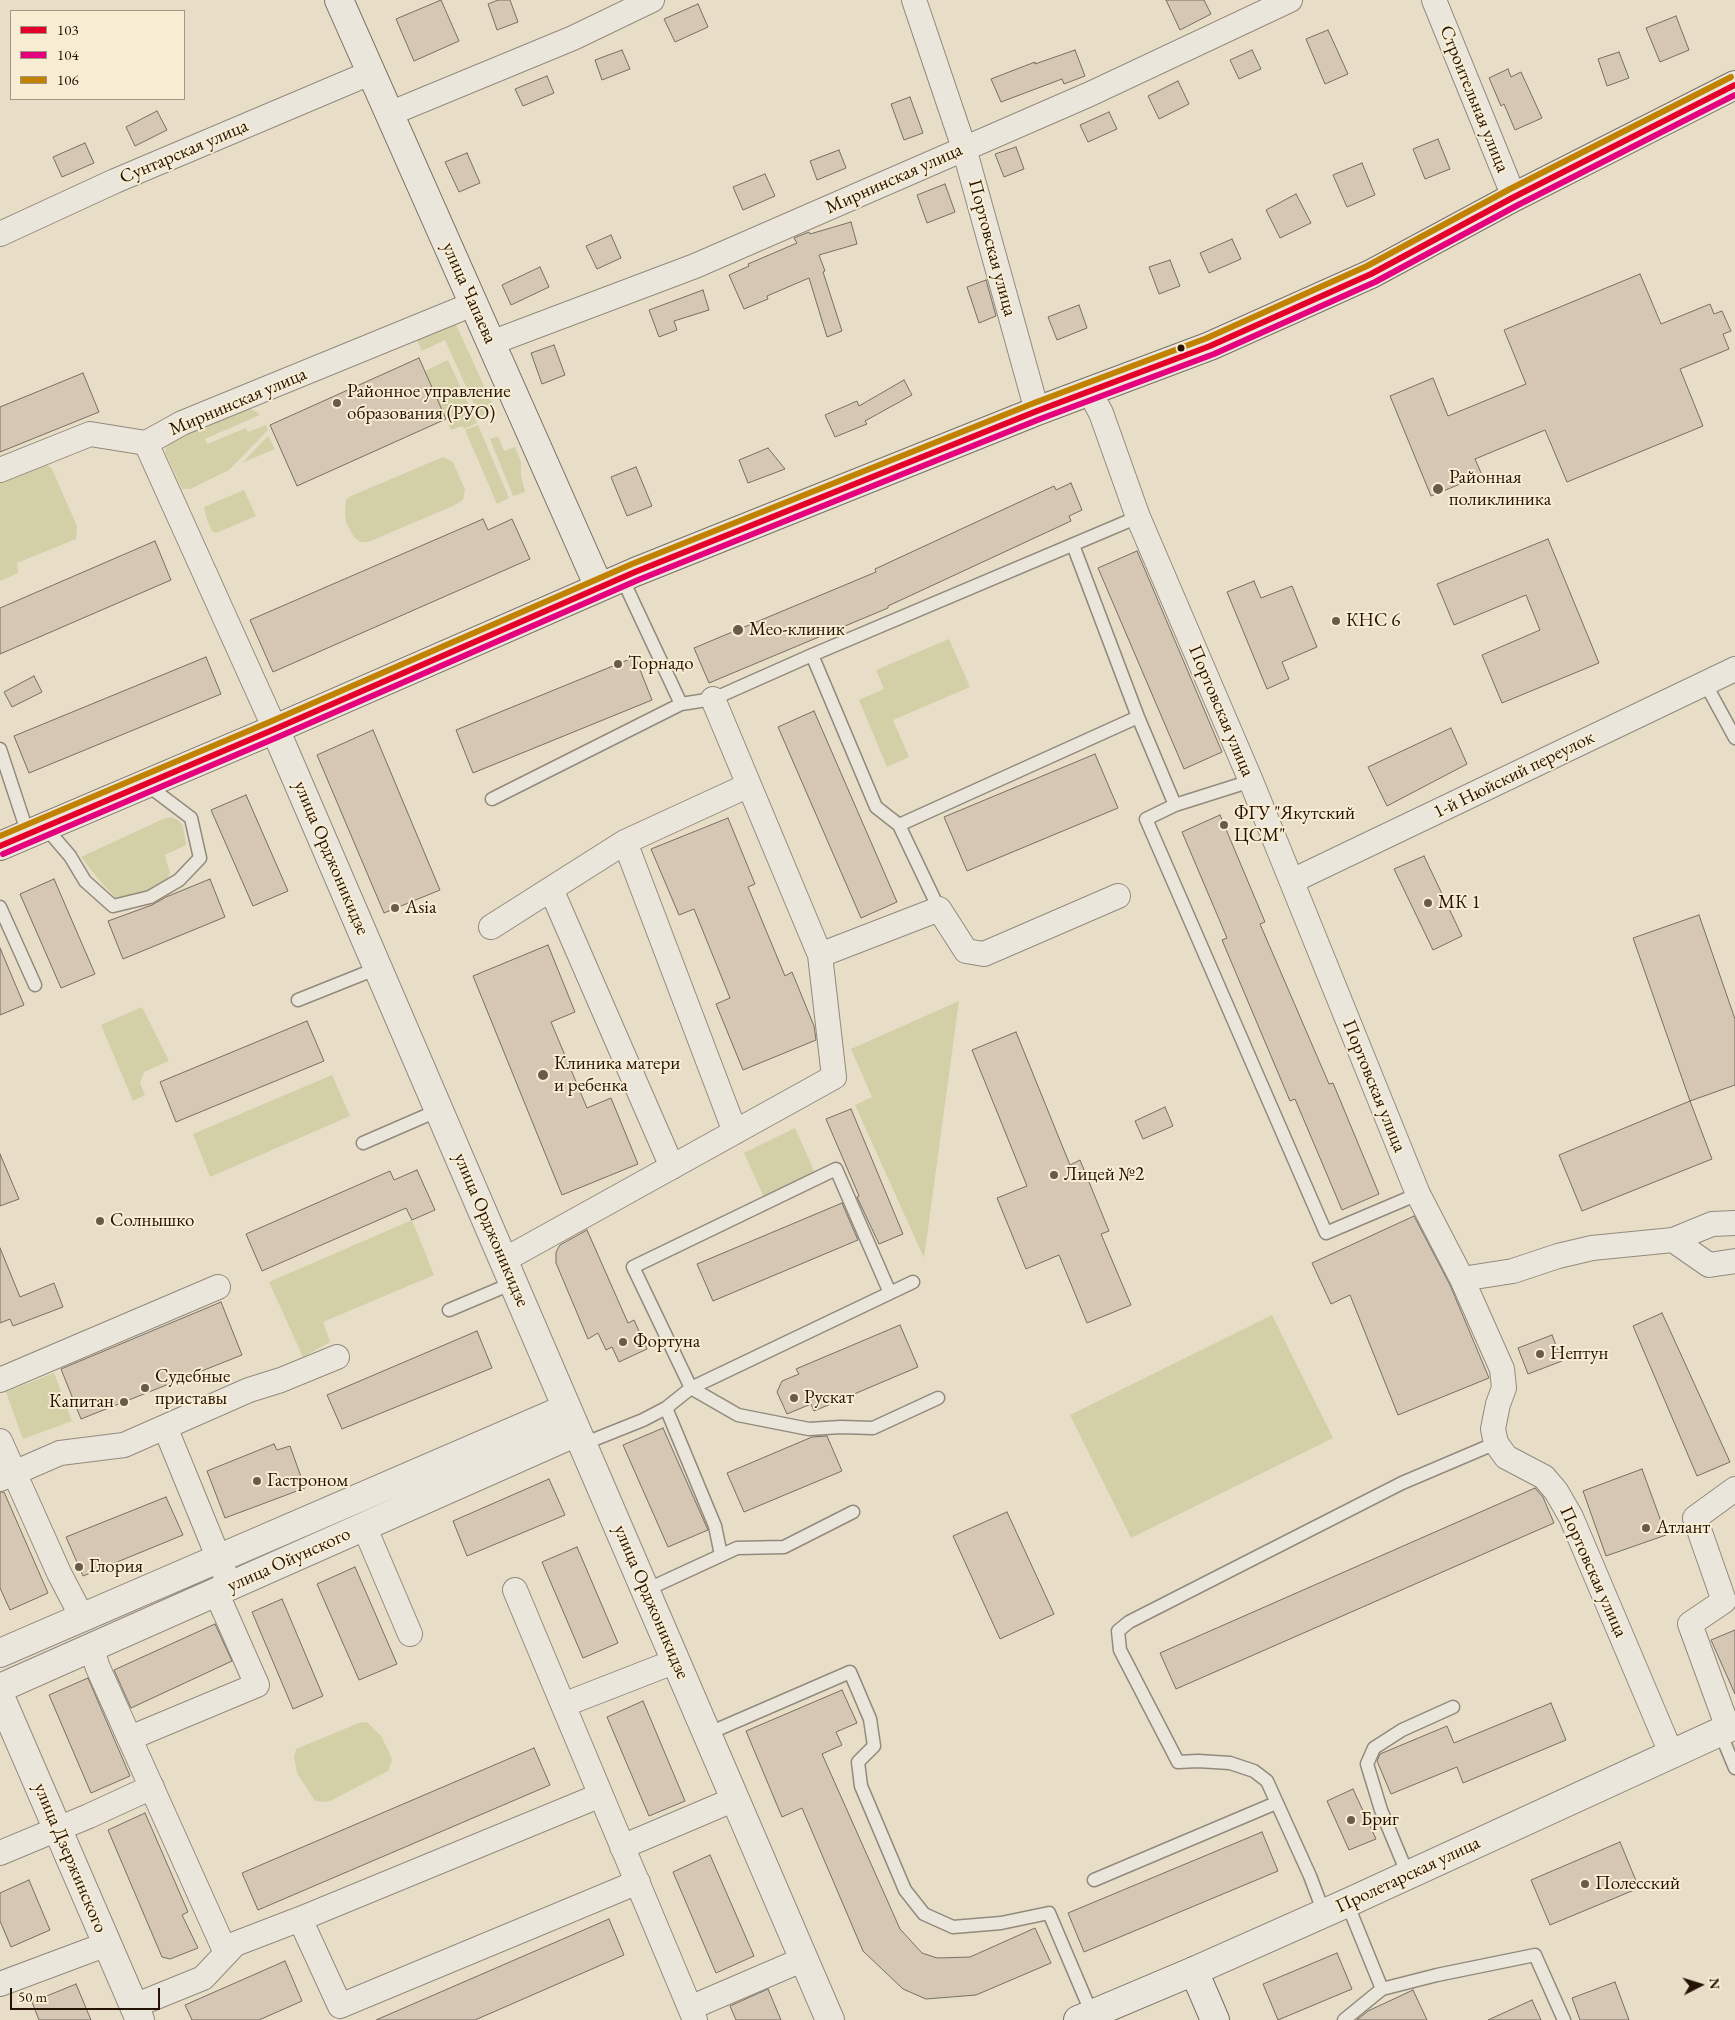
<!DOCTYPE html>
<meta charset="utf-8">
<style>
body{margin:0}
#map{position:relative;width:1735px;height:2020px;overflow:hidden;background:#e8dec8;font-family:"EB Garamond",serif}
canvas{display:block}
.legend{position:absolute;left:10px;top:10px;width:175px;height:90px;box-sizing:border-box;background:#f8edd3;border:1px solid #a49681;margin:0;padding:6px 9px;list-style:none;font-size:15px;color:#251405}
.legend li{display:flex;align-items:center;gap:10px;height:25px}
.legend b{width:25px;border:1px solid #a49681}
.north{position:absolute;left:1675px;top:1960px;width:50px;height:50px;-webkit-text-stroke:4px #f8edd3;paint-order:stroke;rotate:85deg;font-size:14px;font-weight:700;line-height:20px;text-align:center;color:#251405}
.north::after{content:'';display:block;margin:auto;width:18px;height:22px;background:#251405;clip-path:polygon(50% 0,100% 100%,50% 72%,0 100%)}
.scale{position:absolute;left:10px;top:1988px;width:150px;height:22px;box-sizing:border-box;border:2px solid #251405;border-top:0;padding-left:6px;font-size:15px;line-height:18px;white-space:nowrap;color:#251405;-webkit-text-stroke:4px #f8edd3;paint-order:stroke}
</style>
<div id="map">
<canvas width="1735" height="2020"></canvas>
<ul class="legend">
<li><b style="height:6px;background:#e4002b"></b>103</li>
<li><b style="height:6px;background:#e5007d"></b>104</li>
<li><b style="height:6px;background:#c28201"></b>106</li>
</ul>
<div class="north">N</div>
<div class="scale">50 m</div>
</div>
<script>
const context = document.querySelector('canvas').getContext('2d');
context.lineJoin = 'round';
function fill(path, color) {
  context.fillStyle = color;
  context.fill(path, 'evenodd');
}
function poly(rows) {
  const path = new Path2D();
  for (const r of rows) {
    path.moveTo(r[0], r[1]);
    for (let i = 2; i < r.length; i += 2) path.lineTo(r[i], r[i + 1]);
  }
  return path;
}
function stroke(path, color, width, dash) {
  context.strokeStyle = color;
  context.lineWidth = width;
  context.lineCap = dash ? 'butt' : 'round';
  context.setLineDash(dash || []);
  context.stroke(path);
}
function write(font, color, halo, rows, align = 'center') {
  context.font = font + ' "EB Garamond",serif';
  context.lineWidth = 4;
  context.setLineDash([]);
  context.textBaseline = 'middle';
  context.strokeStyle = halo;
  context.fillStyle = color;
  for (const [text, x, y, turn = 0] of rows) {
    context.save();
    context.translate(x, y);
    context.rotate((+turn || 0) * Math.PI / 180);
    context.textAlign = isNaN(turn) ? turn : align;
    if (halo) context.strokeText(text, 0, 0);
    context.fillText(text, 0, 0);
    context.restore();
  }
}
fill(poly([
 [453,318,495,410,480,417,445,340,422,351,415,336],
 [448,360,477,423,464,429,462,426,451,430,425,371],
 [245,406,257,412,260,415,205,439,207,444,246,428,248,432,266,425,268,430,229,470,190,489,182,489,165,452,167,444,175,438],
 [478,425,509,498,497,504,465,430],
 [498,436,504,451,515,447,521,462,521,475,525,492,513,496,490,439],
 [269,437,275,449,242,463,266,438],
 [443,457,453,462,465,490,463,500,453,506,368,542,360,542,354,537,346,522,345,514,346,500,351,496],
 [46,463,52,469,77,526,76,539,17,563,18,573,0,581,0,473],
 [244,490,256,516,216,533,212,531,207,520,204,507],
 [949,639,970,687,893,720,909,757,887,767,859,700,884,689,876,670],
 [171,817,178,820,183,826,186,845,165,855,170,873,165,883,155,887,129,898,118,900,100,881,81,857,163,819],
 [959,1001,924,1258,855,1105,872,1097,851,1049],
 [142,1007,169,1061,144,1072,140,1083,145,1095,133,1101,101,1025],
 [332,1075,350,1116,210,1177,193,1134],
 [795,1128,815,1173,764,1197,744,1153],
 [412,1220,434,1275,323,1322,330,1342,303,1357,269,1282],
 [1272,1315,1333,1438,1131,1538,1070,1415],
 [54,1373,72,1421,23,1439,6,1392],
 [367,1722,381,1736,389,1752,392,1760,388,1771,330,1801,324,1802,315,1801,297,1773,294,1757,296,1749,359,1723]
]), '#d3cfa7');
const building = poly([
 [441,0,459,41,414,61,396,19,441,0],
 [498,0,510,0,518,22,497,30,488,4,498,0],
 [1166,0,1204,0,1211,14,1180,30,1166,0],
 [698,4,708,27,675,42,664,19,698,4],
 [1676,16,1689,50,1660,62,1646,28,1676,16],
 [1328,30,1348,74,1325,84,1306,39,1328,30],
 [622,50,630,69,602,80,595,60,622,50],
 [1075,50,1085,76,1064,84,1062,79,1001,102,991,79,1035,62,1035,64,1075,50],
 [1252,50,1261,69,1239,79,1230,60,1252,50],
 [1619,52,1629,78,1607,86,1598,59,1619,52],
 [1508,69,1511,77,1521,72,1542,118,1515,130,1504,104,1501,106,1489,78,1508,69],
 [547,76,554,93,523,106,515,89,547,76],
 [1178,81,1189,104,1159,119,1148,96,1178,81],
 [910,97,923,133,904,140,891,104,910,97],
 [157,111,167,130,135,146,126,127,157,111],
 [1109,112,1117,129,1088,142,1080,125,1109,112],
 [1438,139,1450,169,1425,179,1413,149,1438,139],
 [85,143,94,163,62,177,53,157,85,143],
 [1016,147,1024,169,1004,177,995,154,1016,147],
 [839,150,846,168,817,180,810,161,839,150],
 [467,153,480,183,459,192,445,162,467,153],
 [1362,163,1375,195,1347,207,1333,175,1362,163],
 [765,174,775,196,743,210,733,187,765,174],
 [945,184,955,212,927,223,917,195,945,184],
 [1296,194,1311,223,1280,238,1266,210,1296,194],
 [851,222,857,244,819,255,825,271,823,272,842,331,827,337,809,278,767,296,768,299,744,309,729,275,749,266,748,264,797,243,794,238,809,232,810,234,851,222],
 [611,235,621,258,597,269,586,246,611,235],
 [1232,239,1241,259,1209,273,1200,253,1232,239],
 [1170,260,1180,286,1159,294,1149,267,1170,260],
 [540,267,549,287,511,305,502,285,540,267],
 [1640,274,1661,324,1710,304,1714,314,1722,311,1731,331,1723,334,1729,349,1680,369,1703,426,1567,482,1545,430,1475,459,1482,475,1431,496,1390,396,1433,378,1448,416,1526,384,1504,330,1640,274],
 [986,280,996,316,979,323,967,287,986,280],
 [703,290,709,310,674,321,677,330,659,337,649,310,703,290],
 [1079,305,1087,328,1057,340,1048,317,1079,305],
 [554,345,565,375,542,384,531,353,554,345],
 [419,358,446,419,297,486,270,425,419,358],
 [83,373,99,412,0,452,0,407,83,373],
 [904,380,912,395,865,421,867,424,835,437,825,415,857,401,859,406,904,380],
 [768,448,785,469,748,483,739,460,768,448],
 [636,467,652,506,627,516,611,477,636,467],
 [1071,483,1082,510,1069,516,1071,521,888,606,888,608,709,683,694,648,876,572,875,569,1054,486,1056,490,1071,483],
 [483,519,488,530,512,519,530,559,273,672,250,620,483,519],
 [1548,539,1599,663,1502,703,1482,655,1540,630,1526,595,1454,625,1437,584,1548,539],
 [155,541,171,580,0,654,0,608,155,541],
 [1137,551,1222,752,1184,769,1098,568,1137,551],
 [1254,581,1261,598,1292,586,1317,647,1282,662,1289,679,1267,689,1227,592,1254,581],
 [206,657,221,694,29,773,14,736,206,657],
 [635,657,652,700,473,773,456,730,635,657],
 [34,676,42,692,12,707,4,692,34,676],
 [814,711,897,902,861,918,778,727,814,711],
 [1451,728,1467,764,1387,806,1368,767,1451,728],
 [373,730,440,890,384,913,317,755,373,730],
 [1095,754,1118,808,967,871,944,817,1095,754],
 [246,795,288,891,253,906,211,810,246,795],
 [1220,815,1265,922,1260,924,1329,1084,1333,1083,1379,1194,1342,1210,1295,1099,1290,1101,1222,940,1227,938,1182,832,1220,815],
 [728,818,755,884,748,887,785,976,792,972,814,1026,816,1040,743,1070,716,1004,730,998,694,909,679,915,651,849,728,818],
 [1424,856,1462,936,1433,950,1394,869,1424,856],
 [54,879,95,974,61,988,20,894,54,879],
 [210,879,225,917,123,959,108,921,152,905,166,897,210,879],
 [1699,915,1735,1019,1735,1085,1690,1101,1633,938,1699,915],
 [548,945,575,1012,551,1022,587,1108,611,1098,638,1164,562,1195,473,976,548,945],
 [0,948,24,1005,0,1015,0,948],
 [307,1021,324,1061,176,1122,160,1082,307,1021],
 [1016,1032,1070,1165,1080,1160,1109,1231,1101,1234,1131,1305,1087,1323,1059,1255,1026,1269,997,1198,1027,1186,972,1050,1016,1032],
 [1690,1101,1712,1159,1582,1211,1559,1155,1690,1101],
 [1165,1107,1173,1126,1143,1139,1135,1121,1165,1107],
 [851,1109,903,1234,879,1244,857,1197,859,1196,826,1119,851,1109],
 [0,1154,19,1199,0,1206,0,1154],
 [417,1170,435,1210,412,1220,406,1208,262,1271,246,1234,390,1171,394,1180,417,1170],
 [842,1203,858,1240,713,1301,697,1264,842,1203],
 [1414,1216,1450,1285,1489,1378,1398,1415,1350,1295,1331,1304,1312,1263,1414,1216],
 [587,1230,628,1323,634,1320,647,1349,619,1362,612,1347,606,1350,598,1333,588,1339,556,1263,556,1252,560,1245,587,1230],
 [0,1248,20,1297,54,1283,63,1307,13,1326,10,1319,0,1323,0,1248],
 [221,1302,242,1355,81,1419,61,1369,221,1302],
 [1662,1313,1730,1462,1697,1476,1633,1326,1662,1313],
 [900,1325,918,1367,814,1411,811,1404,787,1414,777,1392,782,1381,799,1374,796,1369,900,1325],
 [477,1331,492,1368,342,1429,327,1395,477,1331],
 [1552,1335,1562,1361,1528,1374,1518,1348,1552,1335],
 [663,1428,708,1530,668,1547,623,1445,663,1428],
 [827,1436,842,1471,744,1512,727,1473,812,1437,827,1436],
 [274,1444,277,1450,290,1446,305,1488,225,1518,207,1471,274,1444],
 [1642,1469,1666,1535,1606,1556,1583,1491,1642,1469],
 [549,1479,565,1515,467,1556,453,1521,549,1479],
 [1535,1488,1543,1497,1554,1523,1176,1689,1160,1653,1535,1488],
 [0,1492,4,1492,48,1593,10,1610,0,1588,0,1492],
 [166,1497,183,1535,83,1576,66,1537,166,1497],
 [1007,1512,1054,1614,1000,1639,953,1536,1007,1512],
 [577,1547,618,1643,583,1658,542,1562,577,1547],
 [355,1567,397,1664,359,1680,317,1584,355,1567],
 [282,1599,323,1696,293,1709,252,1612,282,1599],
 [215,1624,232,1661,131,1708,114,1670,215,1624],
 [1735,1630,1735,1694,1711,1640,1735,1630],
 [88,1678,130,1776,91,1793,49,1695,88,1678],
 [842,1690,857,1723,836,1732,842,1745,822,1754,900,1929,922,1953,937,1958,970,1957,1035,1928,1051,1963,976,1995,926,1999,903,1989,863,1951,802,1808,782,1817,746,1731,842,1690],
 [643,1701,685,1801,649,1816,607,1717,643,1701],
 [1551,1703,1566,1740,1463,1783,1457,1767,1391,1794,1377,1761,1380,1754,1447,1726,1454,1743,1551,1703],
 [534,1748,550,1785,258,1910,242,1873,534,1748],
 [1353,1789,1376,1839,1349,1850,1327,1801,1353,1789],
 [145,1813,188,1912,182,1915,198,1948,170,1959,162,1957,108,1830,145,1813],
 [1262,1832,1278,1871,1084,1952,1068,1913,1262,1832],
 [1620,1842,1639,1888,1550,1925,1531,1880,1620,1842],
 [710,1855,754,1956,716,1973,673,1872,710,1855],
 [29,1880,50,1930,11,1947,0,1921,0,1893,29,1880],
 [609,1919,624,1955,475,2020,376,2020,609,1919],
 [1337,1953,1352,1989,1278,2020,1263,1984,1337,1953],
 [285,1961,302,2001,259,2020,192,2020,185,2005,285,1961],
 [1615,1982,1629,2020,1580,2020,1572,1998,1615,1982],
 [76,1984,91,2020,39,2020,32,2002,76,1984],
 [768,1989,781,2020,736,2020,730,2006,768,1989],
 [1413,1990,1427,2020,1357,2020,1368,2011,1413,1990],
 [1532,2000,1541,2020,1488,2020,1532,2000]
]);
fill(building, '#d6c6b4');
stroke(building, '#776f62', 1);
const service = poly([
 [1073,545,1138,717,1175,805],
 [622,578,681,704],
 [812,655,876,807,899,825,939,909],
 [1705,683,1735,738],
 [0,749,28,834],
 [1251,781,1175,805,1146,819,1326,1233,1418,1194],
 [492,799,681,704,713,699,812,655,1138,517],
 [899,825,1138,717],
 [45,827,70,856,85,881,113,906,150,897,179,880,200,858,191,818,146,784],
 [0,907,35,985],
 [298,1000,378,968],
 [363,1143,439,1110],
 [890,1293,836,1169,633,1267,691,1388,738,1415,809,1429,841,1427,873,1428,938,1398],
 [449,1310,513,1283],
 [666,1408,715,1526,721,1555],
 [583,1444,643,1420,666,1408,691,1388,913,1282],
 [646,1590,737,1548,784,1547,853,1512],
 [1720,1732,1735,1768],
 [707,1734,850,1672,870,1719,874,1746,858,1762,861,1786,905,1890,924,1914,953,1927,1001,1923,1049,1913,1092,2014],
 [1408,1875,1381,1810,1367,1764,1374,1748,1402,1730,1453,1707],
 [1094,1880,1276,1803],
 [1347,1903,1382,1989],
 [1324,1913,1310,1876,1267,1781,1254,1771,1230,1763,1198,1761,1178,1762,1120,1650,1118,1631,1129,1622,1402,1483,1496,1443],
 [1344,2020,1382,1989,1437,1975,1535,1955,1564,2020]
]);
const minor = poly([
 [914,0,964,148,1037,411],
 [1434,0,1514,197],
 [389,114,573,38,652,0],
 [0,234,115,181,370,73],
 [491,343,695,266,1090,94,1290,0],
 [1089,391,1101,413,1138,517,1251,781,1418,1194,1462,1279,1502,1369,1504,1388,1498,1404,1493,1429,1496,1443,1506,1457,1544,1477,1556,1491,1571,1517,1671,1753],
 [146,443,275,729],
 [0,470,90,434,146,443,182,423,473,304],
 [625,842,735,1132],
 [1292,881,1735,669],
 [551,889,672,1167],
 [491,927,625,842,749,785],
 [820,955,939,909,966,951,984,954,1118,896],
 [1673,1240,1709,1265,1735,1261],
 [504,1260,834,1077,820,955,713,699],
 [1462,1279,1513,1271,1558,1256,1592,1248,1673,1240,1712,1224,1735,1223],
 [0,1380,218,1287],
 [165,1427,230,1586],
 [0,1441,59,1573,82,1617],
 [0,1479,60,1453,124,1445,249,1390,281,1380,337,1357],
 [364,1526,410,1634],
 [515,1590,695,2020],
 [91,1647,98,1668,226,1953],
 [563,1705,676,1661],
 [1728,1728,1690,1624,1724,1601,1695,1518,1735,1489],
 [130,1738,257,1685,216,1592],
 [622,1847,735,1799],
 [0,1853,89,1816,152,1787],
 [300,1919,340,2006,638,1882],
 [0,1984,107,1944],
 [134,2006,203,1978,235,1944,300,1919,601,1795],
 [690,2008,804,1959]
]);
const tertiary = poly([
 [275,729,830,2020],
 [0,1653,567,1408],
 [0,1688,577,1432],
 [0,1696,140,2020],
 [1194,1971,1347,1903,1735,1725]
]);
const secondary = poly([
 [339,0,599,587],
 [0,846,275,729,635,572,1037,411,1210,346,1371,274,1514,197,1735,85],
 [1078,2020,1194,1971,1215,2020]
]);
stroke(service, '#928a7d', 15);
stroke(minor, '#928a7d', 26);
stroke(tertiary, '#928a7d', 30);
stroke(secondary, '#776f62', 30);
stroke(service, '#ebe6dc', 12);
stroke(minor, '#ebe6dc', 24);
stroke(tertiary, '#ebe6dc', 28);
stroke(secondary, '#ebe6dc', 28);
stroke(poly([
 [0,846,275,729,635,572,1037,411,1210,346,1371,274,1514,197,1735,85]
]), '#e4002b', 6);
stroke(poly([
 [3,854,278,737,638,580,1040,419,1214,354,1375,282,1518,205,1735,95]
]), '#e5007d', 6);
stroke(poly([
 [0,836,272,721,632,564,1034,403,1207,338,1367,266,1510,189,1731,77]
]), '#c28201', 6);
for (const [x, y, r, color] of [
 [1181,348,4.5,"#251405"],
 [337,403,5,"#695b49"],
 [1438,489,6,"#695b49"],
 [1336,621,5,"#695b49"],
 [738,630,6,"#695b49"],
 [618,664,5,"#695b49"],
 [1224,825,5,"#695b49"],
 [1428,903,5,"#695b49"],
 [395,908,5,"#695b49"],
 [543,1075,6,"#695b49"],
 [1054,1175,5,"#695b49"],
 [100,1221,5,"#695b49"],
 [623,1342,5,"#695b49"],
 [1540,1354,5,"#695b49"],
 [145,1388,5,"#695b49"],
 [794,1398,5,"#695b49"],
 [124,1402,5,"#695b49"],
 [257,1481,5,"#695b49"],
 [1646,1528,5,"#695b49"],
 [79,1567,5,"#695b49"],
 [1351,1820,5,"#695b49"],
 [1585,1884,5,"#695b49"]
]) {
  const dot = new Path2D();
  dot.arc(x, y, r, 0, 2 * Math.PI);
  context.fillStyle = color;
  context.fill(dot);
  stroke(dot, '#f8edd3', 2);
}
write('19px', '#251405', '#f8edd3', [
 ["Строительная улица",1474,99,68],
 ["Сунтарская улица",184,152,-23],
 ["Мирнинская улица",894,179,-24],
 ["Портовская улица",992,248,75],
 ["улица Чапаева",469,293,66],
 ["Мирнинская улица",238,402,-23],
 ["Портовская улица",1221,711,67],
 ["1-й Нюйский переулок",1514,775,-26],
 ["улица Орджоникидзе",331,858,67],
 ["Портовская улица",1374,1086,68],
 ["улица Орджоникидзе",491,1230,67],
 ["улица Ойунского",289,1560,-24],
 ["Портовская улица",1593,1572,66],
 ["улица Орджоникидзе",651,1602,67],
 ["улица Дзержинского",70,1858,67],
 ["Пролетарская улица",1408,1875,-25]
]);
write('19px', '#251405', '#f8edd3', [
 ["Районное управление",347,392],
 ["образования (РУО)",347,414],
 ["Районная",1449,478],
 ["поликлиника",1449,500],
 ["КНС 6",1346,621],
 ["Мео-клиник",749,630],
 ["Торнадо",628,664],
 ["ФГУ \"Якутский",1234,814],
 ["ЦСМ\"",1234,836],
 ["МК 1",1438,903],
 ["Asia",405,908],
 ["Клиника матери",554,1064],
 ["и ребенка",554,1086],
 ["Лицей №2",1064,1175],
 ["Солнышко",110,1221],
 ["Фортуна",633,1342],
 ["Нептун",1550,1354],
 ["Судебные",155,1377],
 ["приставы",155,1399],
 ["Рускат",804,1398],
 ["Капитан",114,1402,"right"],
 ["Гастроном",267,1481],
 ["Атлант",1656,1528],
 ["Глория",89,1567],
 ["Бриг",1361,1820],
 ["Полесский",1595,1884]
], 'left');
</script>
